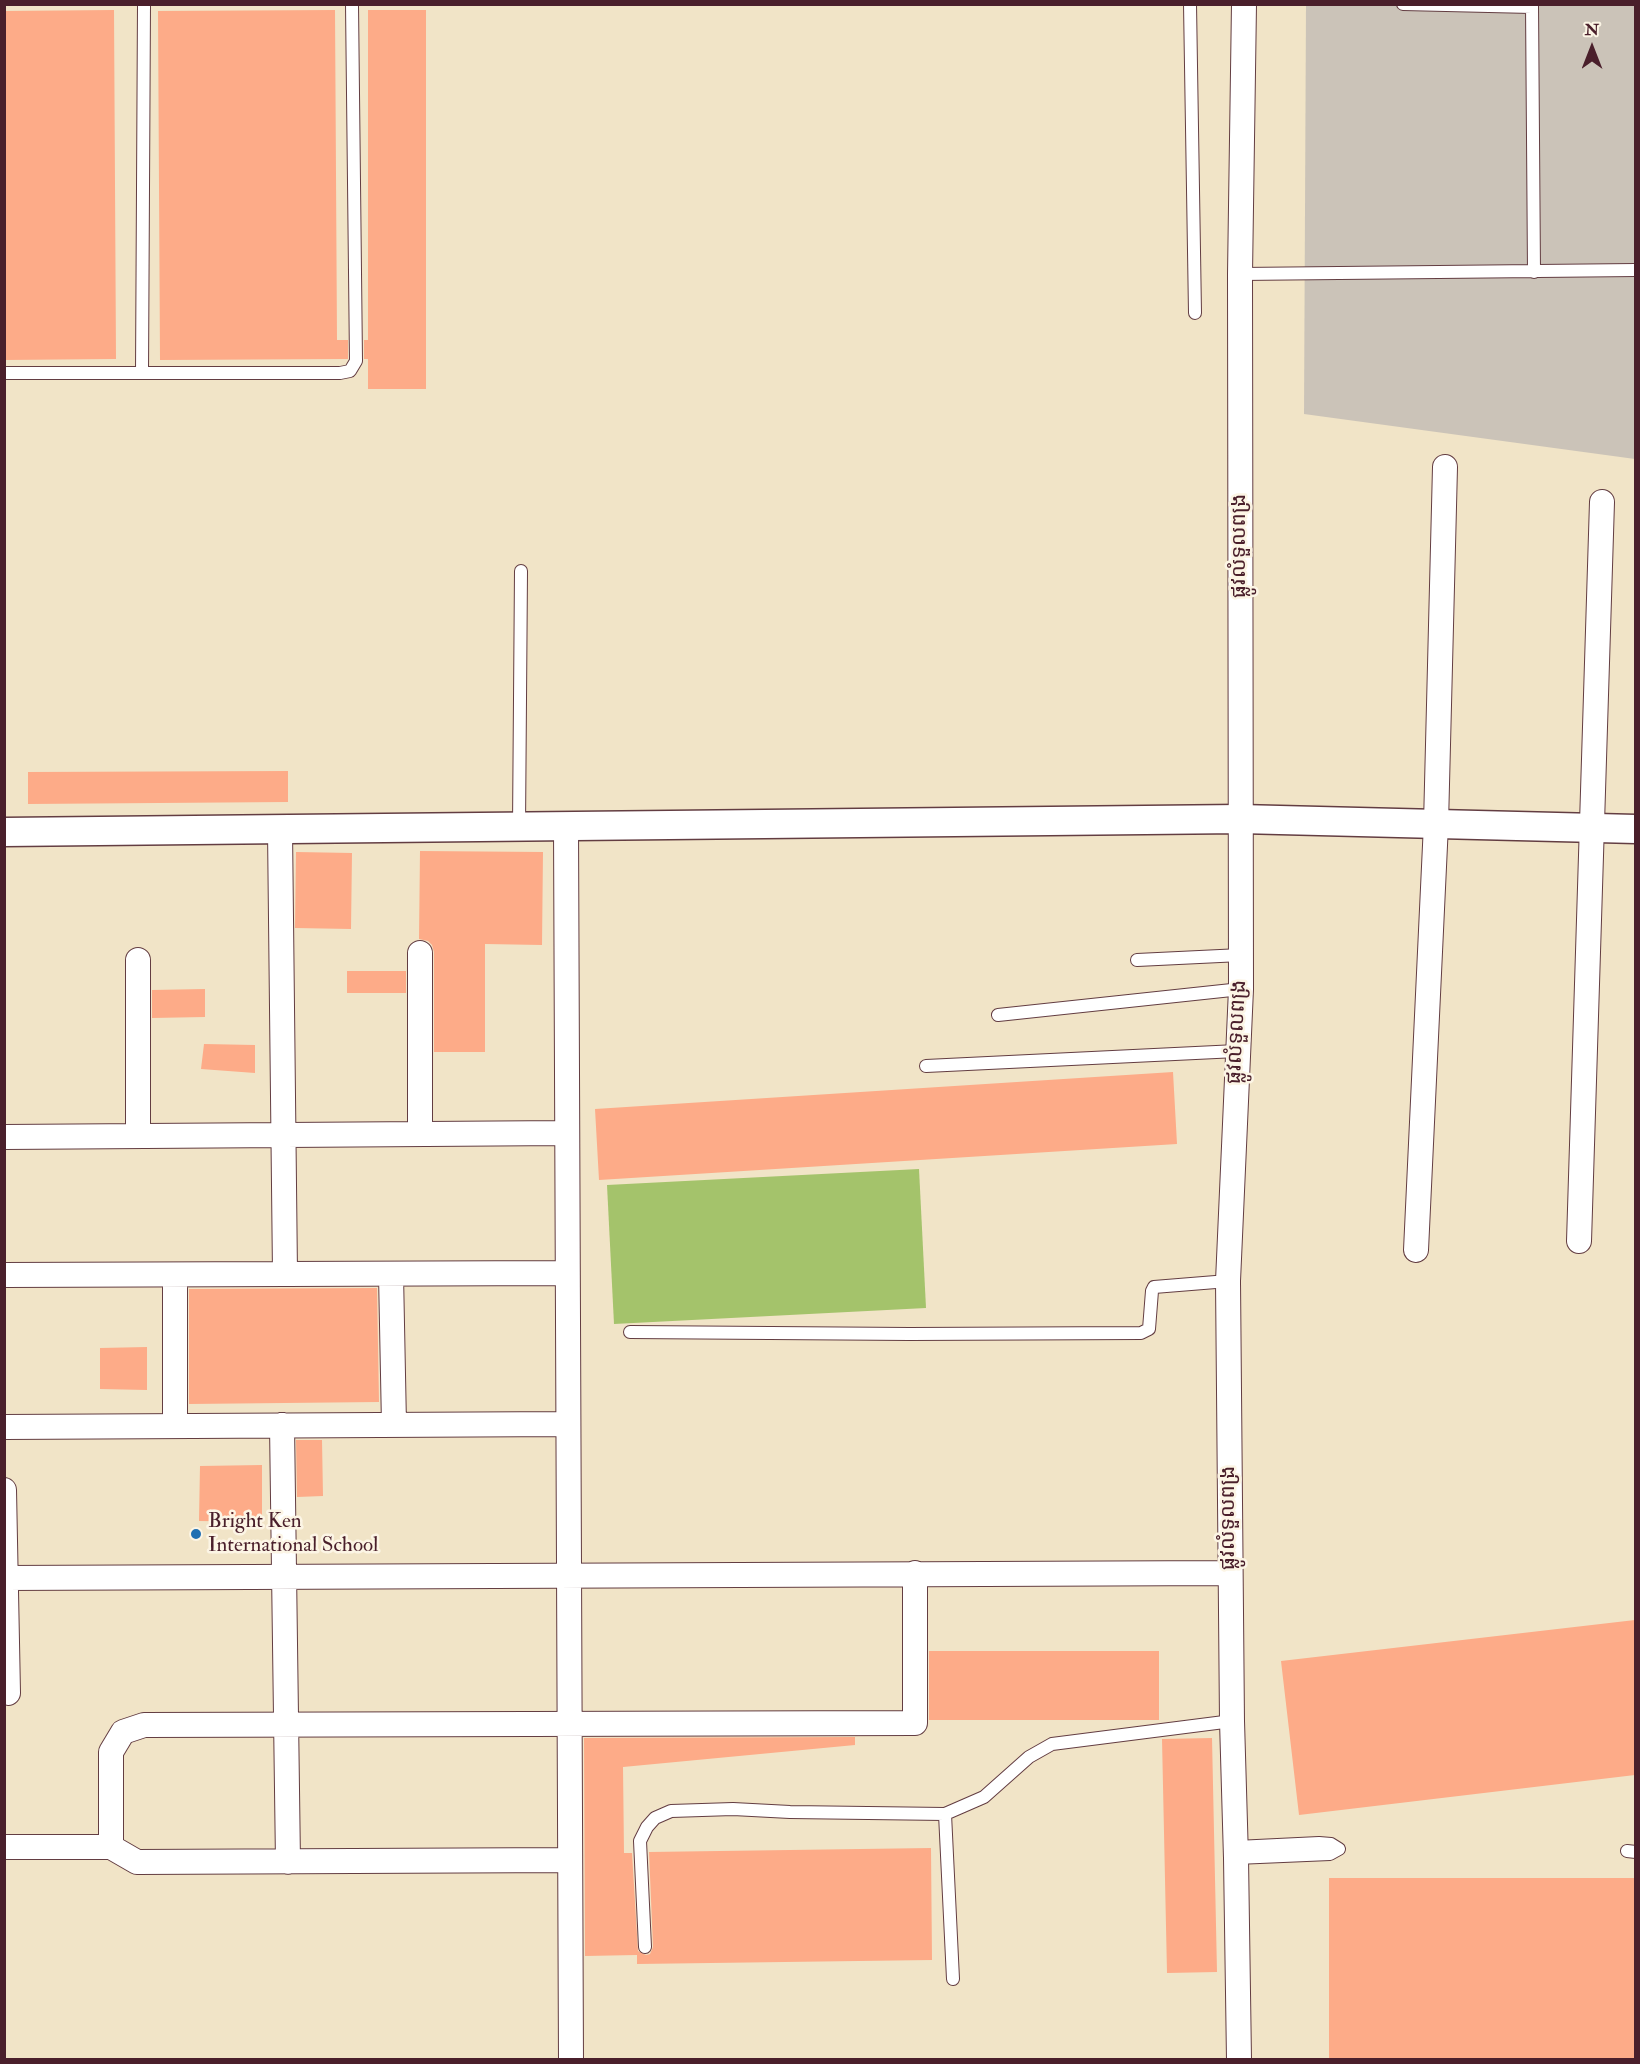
<!DOCTYPE html>
<meta charset="utf-8">
<style>
body{margin:0}
#map{position:relative;width:1640px;height:2064px;overflow:hidden;background:#f1e4c7;font-family:"IM FELL Double Pica",serif}
canvas{display:block}
.frame{position:absolute;inset:0;border:6px solid #4a1f2b;pointer-events:none}
.north{position:absolute;left:1562px;top:18px;width:60px;height:60px;-webkit-text-stroke:4px #fcf5e5;paint-order:stroke;rotate:0deg;font-size:16px;font-weight:700;line-height:24px;text-align:center;color:#4a1f2b}
.north::after{content:'';display:block;margin:auto;width:21px;height:27px;background:#4a1f2b;clip-path:polygon(50% 0,100% 100%,50% 72%,0 100%)}
</style>
<div id="map">
<canvas width="1640" height="2064"></canvas>
<div class="frame"></div>
<div class="north">N</div>
</div>
<script>
const context = document.querySelector('canvas').getContext('2d');
context.lineJoin = 'round';
function fill(path, color) {
  context.fillStyle = color;
  context.fill(path, 'evenodd');
}
function poly(rows) {
  const path = new Path2D();
  for (const r of rows) {
    path.moveTo(r[0], r[1]);
    for (let i = 2; i < r.length; i += 2) path.lineTo(r[i], r[i + 1]);
  }
  return path;
}
function stroke(path, color, width, dash) {
  context.strokeStyle = color;
  context.lineWidth = width;
  context.lineCap = dash ? 'butt' : 'round';
  context.setLineDash(dash || []);
  context.stroke(path);
}
function write(font, color, halo, rows, align = 'center') {
  context.font = font + ' "IM FELL Double Pica","Noto Sans Khmer",serif';
  context.lineWidth = 5;
  context.setLineDash([]);
  context.textBaseline = 'middle';
  context.strokeStyle = halo;
  context.fillStyle = color;
  for (const [text, x, y, turn = 0] of rows) {
    context.save();
    context.translate(x, y);
    context.rotate((+turn || 0) * Math.PI / 180);
    context.textAlign = isNaN(turn) ? turn : align;
    if (halo) context.strokeText(text, 0, 0);
    context.fillText(text, 0, 0);
    context.restore();
  }
}
fill(poly([
 [1306,5,1635,5,1635,459,1304,414]
]), '#cbc3b8');
fill(poly([
 [919,1169,926,1308,614,1324,607,1185]
]), '#a4c36b');
fill(poly([
 [114,10,116,359,4,360,4,11],
 [335,10,337,340,348,340,348,359,160,360,158,11],
 [368,10,426,10,426,389,368,389,368,359,364,359,364,340,368,340],
 [288,771,288,802,28,804,28,772],
 [420,851,543,852,542,945,485,944,485,1052,434,1052,434,952,432,945,428,941,419,939],
 [296,852,352,853,351,929,295,928],
 [347,971,406,971,406,993,347,993],
 [205,989,205,1017,152,1018,152,990],
 [204,1044,255,1045,255,1073,201,1069],
 [1173,1072,1177,1144,599,1180,595,1109],
 [377,1288,379,1402,189,1404,189,1289],
 [147,1347,147,1390,100,1389,100,1348],
 [296,1440,322,1440,323,1496,297,1497],
 [262,1465,262,1522,199,1521,200,1466],
 [1635,1620,1635,1775,1299,1815,1281,1661],
 [929,1651,1159,1651,1159,1720,929,1720],
 [855,1737,855,1745,623,1767,624,1853,632,1853,638,1951,646,1955,650,1954,653,1947,649,1852,931,1848,932,1960,637,1964,637,1955,585,1956,584,1738],
 [1212,1738,1217,1972,1167,1973,1162,1739],
 [1329,1878,1635,1878,1635,2060,1329,2060]
]), '#fdab88');
const service = poly([
 [1190,4,1195,313],
 [1403,4,1532,7],
 [1532,4,1534,272],
 [1240,274,1636,270],
 [142,372,144,4],
 [4,373,340,373,350,371,356,361,352,4],
 [519,827,521,571],
 [1137,960,1241,955],
 [998,1015,1241,989],
 [926,1066,1237,1051],
 [630,1332,910,1334,1141,1333,1149,1329,1152,1291,1154,1287,1228,1281],
 [945,1814,953,1979],
 [1236,1847,1319,1843,1331,1844,1339,1849,1330,1854,1236,1858],
 [1627,1851,1636,1852],
 [645,1947,640,1841,647,1827,655,1818,671,1811,733,1809,790,1812,945,1814,984,1797,1029,1757,1052,1744,1232,1721]
]);
const minor = poly([
 [566,826,571,2060],
 [280,830,285,1274],
 [420,953,420,1134],
 [138,960,138,1136],
 [4,1137,566,1133],
 [1579,1241,1602,502],
 [1416,1250,1436,824,1445,467],
 [391,1274,394,1425],
 [4,1275,567,1273],
 [175,1275,175,1426],
 [282,1425,288,1862],
 [4,1427,568,1424],
 [4,1490,8,1693],
 [4,1578,1230,1573],
 [4,1847,111,1847,137,1862,570,1860],
 [111,1847,111,1752,123,1732,144,1725,915,1723,915,1573],
 [1239,2060,1236,1858,1232,1721,1228,1281,1241,989,1240,274,1244,4]
]);
const tertiary = poly([
 [4,832,1240,819,1636,829]
]);
stroke(service, '#633d42', 14);
stroke(minor, '#633d42', 26);
stroke(tertiary, '#633d42', 31);
stroke(service, '#fff', 12);
stroke(minor, '#fff', 24);
stroke(tertiary, '#fff', 28);
for (const [x, y, r, color] of [
 [196,1534,6,"#1f6fb2"]
]) {
  const dot = new Path2D();
  dot.arc(x, y, r, 0, 2 * Math.PI);
  context.fillStyle = color;
  context.fill(dot);
  stroke(dot, '#fcf5e5', 2);
}
write('21px', '#4a1f2b', '#fcf5e5', [
 ["ផ្លូវលំទួលពង្រ",1240,546,-90],
 ["ផ្លូវលំទួលពង្រ",1238,1032,-87],
 ["ផ្លូវលំទួលពង្រ",1229,1518,-90]
]);
write('21px', '#4a1f2b', '#fcf5e5', [
 ["Bright Ken",208,1522],
 ["International School",208,1546]
], 'left');
</script>
